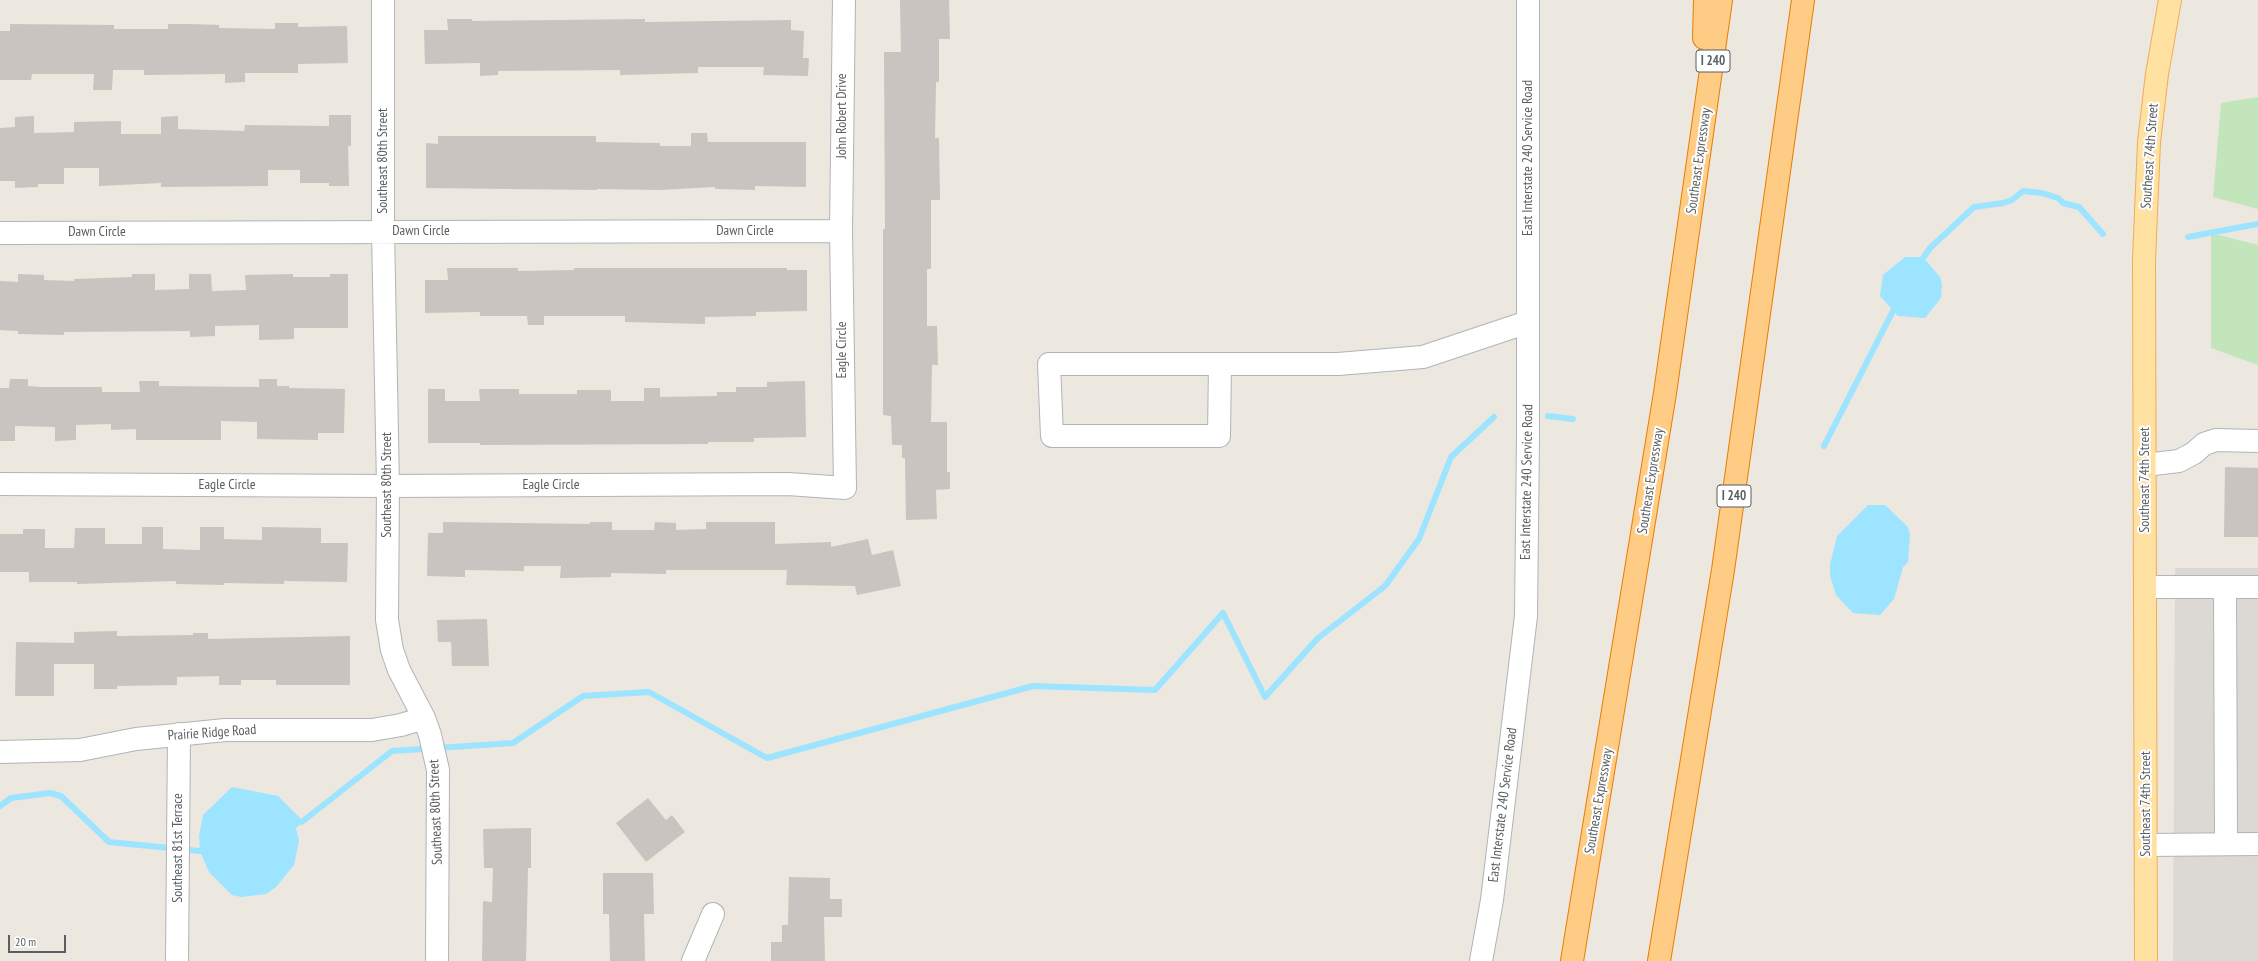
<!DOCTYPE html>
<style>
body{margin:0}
#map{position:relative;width:2258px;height:961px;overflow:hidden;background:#ece7df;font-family:"PT Sans Narrow",sans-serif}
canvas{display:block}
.scale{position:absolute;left:8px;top:935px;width:58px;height:18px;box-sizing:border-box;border:2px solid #585e61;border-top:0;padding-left:5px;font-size:12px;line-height:14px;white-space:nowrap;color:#585e61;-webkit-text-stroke:3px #fff;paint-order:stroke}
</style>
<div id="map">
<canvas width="2258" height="961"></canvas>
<div class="scale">20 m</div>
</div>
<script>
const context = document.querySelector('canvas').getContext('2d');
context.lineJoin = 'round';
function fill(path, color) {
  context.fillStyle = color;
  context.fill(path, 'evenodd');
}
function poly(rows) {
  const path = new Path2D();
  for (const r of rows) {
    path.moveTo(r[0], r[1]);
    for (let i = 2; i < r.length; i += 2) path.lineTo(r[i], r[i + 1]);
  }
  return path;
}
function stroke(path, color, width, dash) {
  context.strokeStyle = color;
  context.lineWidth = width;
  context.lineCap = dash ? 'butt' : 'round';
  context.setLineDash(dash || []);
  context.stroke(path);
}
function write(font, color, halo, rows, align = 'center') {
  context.font = font + ' "PT Sans Narrow",sans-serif';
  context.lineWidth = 4;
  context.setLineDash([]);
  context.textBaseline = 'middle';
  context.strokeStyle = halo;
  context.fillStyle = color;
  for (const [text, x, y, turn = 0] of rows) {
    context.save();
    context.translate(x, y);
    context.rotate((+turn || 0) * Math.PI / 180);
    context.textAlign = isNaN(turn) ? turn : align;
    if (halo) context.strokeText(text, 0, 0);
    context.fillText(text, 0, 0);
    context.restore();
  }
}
fill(poly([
 [2175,568,2258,568,2258,961,2173,961]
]), '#dcd9d4');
fill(poly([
 [2258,97,2258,209,2213,197,2221,103],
 [2211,233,2258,245,2258,365,2211,348]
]), '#c2e5bb');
fill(poly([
 [1905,257,1923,257,1940,277,1942,285,1941,298,1925,318,1898,316,1880,296,1883,275],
 [1868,505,1885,505,1907,526,1910,534,1908,562,1903,567,1894,599,1880,615,1853,613,1836,595,1830,576,1830,565,1837,536],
 [232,787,278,796,303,821,296,828,299,841,294,865,276,887,266,894,241,897,232,895,209,872,200,851,199,836,203,815]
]), '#9ce4ff');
stroke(poly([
 [2188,237,2258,224],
 [1919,264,1930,248,1974,207,2003,203,2012,200,2023,191,2042,193,2058,198,2063,203,2079,207,2103,234],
 [1548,416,1573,419],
 [1824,446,1896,305],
 [0,806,11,798,50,793,61,796,109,842,200,851,207,849],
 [296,823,303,821,392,751,513,743,583,696,649,692,767,758,1033,686,1155,690,1223,613,1265,697,1318,638,1385,586,1419,539,1451,457,1494,417]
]), '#9ce4ff', 6);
fill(poly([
 [900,0,949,0,950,39,939,39,939,82,936,82,935,138,939,138,940,200,931,200,931,269,927,269,927,326,937,326,938,365,932,365,931,422,947,422,947,472,950,472,950,489,936,490,937,519,906,520,905,458,902,458,902,445,892,445,891,416,883,415,883,229,885,229,884,52,901,52],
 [447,19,472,19,472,21,645,19,645,22,791,20,791,30,804,31,803,58,809,58,808,76,763,75,764,67,698,67,698,73,620,75,620,70,498,71,498,75,480,76,480,63,425,64,424,30,448,30],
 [275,23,298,23,298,27,347,26,348,63,298,64,298,73,245,73,245,82,225,83,225,74,144,75,144,70,113,70,112,90,93,90,94,74,32,74,31,80,0,80,0,31,10,31,10,24,114,25,114,29,168,29,168,24,191,24,219,25,219,28,275,29],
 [329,115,351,115,351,146,348,146,349,186,329,186,329,183,300,183,300,170,268,170,268,186,161,187,161,183,99,186,99,168,64,168,64,184,38,184,38,187,15,188,15,181,0,181,0,128,15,127,15,117,34,116,34,133,74,132,74,122,121,121,121,134,161,134,161,117,178,116,178,129,244,131,245,125,329,126],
 [691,133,707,133,708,142,806,142,806,187,755,186,755,190,715,189,715,187,660,190,597,189,597,190,426,188,426,143,438,144,438,136,596,136,596,142,660,143,660,146,691,146],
 [447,268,518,268,518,271,574,270,574,268,787,268,787,270,807,270,807,311,756,312,756,316,705,317,705,324,625,322,625,316,544,316,544,325,528,325,527,316,480,316,480,312,425,313,425,280,448,280],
 [18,274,44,275,44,280,74,281,74,279,132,277,132,274,155,274,155,290,189,289,189,274,211,274,212,291,246,290,245,275,293,274,293,277,330,277,330,274,348,274,348,328,294,328,294,339,259,340,259,325,215,326,215,336,190,337,190,331,64,332,64,335,18,334,18,331,0,330,0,281,18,282],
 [10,379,28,379,28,386,42,387,102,387,102,392,140,392,139,381,159,381,159,386,259,387,259,379,277,379,277,386,289,386,289,388,345,389,344,433,318,433,318,440,257,439,257,422,221,421,221,440,136,440,136,429,111,430,111,424,76,425,76,440,55,441,55,427,15,426,15,441,0,441,0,388,9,388],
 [805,381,806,437,754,438,754,442,708,442,708,444,480,445,480,443,428,443,428,389,445,389,445,401,480,401,479,389,519,389,519,394,577,394,577,390,611,390,611,401,644,401,644,388,660,388,660,397,717,396,717,392,736,392,736,387,767,387,767,382],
 [2225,467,2258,468,2258,537,2224,537],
 [443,522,590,524,590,522,612,522,612,530,654,530,655,522,676,523,676,530,706,529,706,522,775,522,775,544,831,542,831,547,868,539,872,555,893,550,901,586,857,595,855,586,786,585,787,570,666,570,666,574,611,573,611,577,560,578,561,566,524,566,524,571,465,570,465,577,427,576,428,533,443,533],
 [142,527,163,527,163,549,200,550,200,527,224,527,224,539,262,540,262,527,321,528,321,543,348,543,347,582,284,581,284,584,224,583,224,585,176,584,176,581,77,584,77,582,29,582,29,572,0,572,0,534,23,534,23,529,45,529,45,548,74,548,75,528,105,528,105,544,142,544],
 [487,619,489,666,452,666,451,642,438,642,437,620],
 [117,631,117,636,193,635,193,633,208,633,208,639,350,636,350,685,276,685,276,680,241,680,241,685,219,685,219,676,177,677,177,685,117,686,117,689,94,689,94,664,54,664,54,696,15,696,16,642,74,643,74,632],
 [648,798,666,820,672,815,685,832,646,862,616,823],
 [531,828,531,868,528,868,526,961,482,961,483,901,492,902,493,868,484,868,483,829],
 [603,873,653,873,654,914,644,914,645,961,610,961,609,914,603,914],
 [789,877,830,878,830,899,842,899,842,917,824,917,825,961,771,961,771,942,782,942,782,925,788,925]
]), '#c9c4bf');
const minor = poly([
 [383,0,383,231,388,486,387,620,392,650,399,670,424,718,430,735,438,770,437,961],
 [0,233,841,231],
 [1220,364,1219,436,1052,436,1049,364,1338,364,1423,357,1528,322],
 [2145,465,2179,461,2194,453,2204,444,2216,440,2258,441],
 [0,484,388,486,788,484,845,488,841,231,844,0],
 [2146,587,2258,587],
 [2225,587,2226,844],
 [0,752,80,750,136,739,225,730,372,730,401,725,424,718],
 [2146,845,2258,844],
 [177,961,179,734],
 [693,961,713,914],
 [1481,961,1492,900,1526,616,1528,438,1528,0]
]);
const major = poly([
 [2146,961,2144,260,2149,142,2157,74,2170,0]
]);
const highway = poly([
 [1704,38,1705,0],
 [1572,961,1665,393,1721,0],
 [1659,961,1723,570,1803,0]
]);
stroke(minor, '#b1b4b8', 24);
stroke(major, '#f2ac52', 24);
stroke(highway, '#eb7c00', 24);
stroke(minor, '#fff', 22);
stroke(major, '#ffe1a1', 22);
stroke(highway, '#fecc85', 22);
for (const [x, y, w] of [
 [1713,61,34],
 [1734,496,34]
]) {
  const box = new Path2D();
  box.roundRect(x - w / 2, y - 11, w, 22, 3);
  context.fillStyle = '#fff';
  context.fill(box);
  stroke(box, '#585e61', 1);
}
write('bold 13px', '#585e61', null, [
 ["I 240",1713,61],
 ["I 240",1734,496]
]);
write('14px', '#585e61', '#fff', [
 ["John Robert Drive",842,116,-90],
 ["Southeast 74th Street",2150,156,-86],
 ["East Interstate 240 Service Road",1528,158,-90],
 ["Southeast 80th Street",383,161,-90],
 ["Southeast Expressway",1699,161,-82],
 ["Dawn Circle",421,231],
 ["Dawn Circle",745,231],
 ["Dawn Circle",97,232],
 ["Eagle Circle",842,350,-90],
 ["Southeast 74th Street",2145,480,-90],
 ["Southeast Expressway",1651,481,-81],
 ["East Interstate 240 Service Road",1527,482,-89],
 ["Eagle Circle",227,485],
 ["Southeast 80th Street",387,485,-90],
 ["Eagle Circle",551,485],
 ["Prairie Ridge Road",212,733,-4],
 ["Southeast Expressway",1599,801,-80],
 ["Southeast 74th Street",2146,804,-90],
 ["East Interstate 240 Service Road",1503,805,-83],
 ["Southeast 80th Street",436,812,-92],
 ["Southeast 81st Terrace",178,848,-90]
]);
</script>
